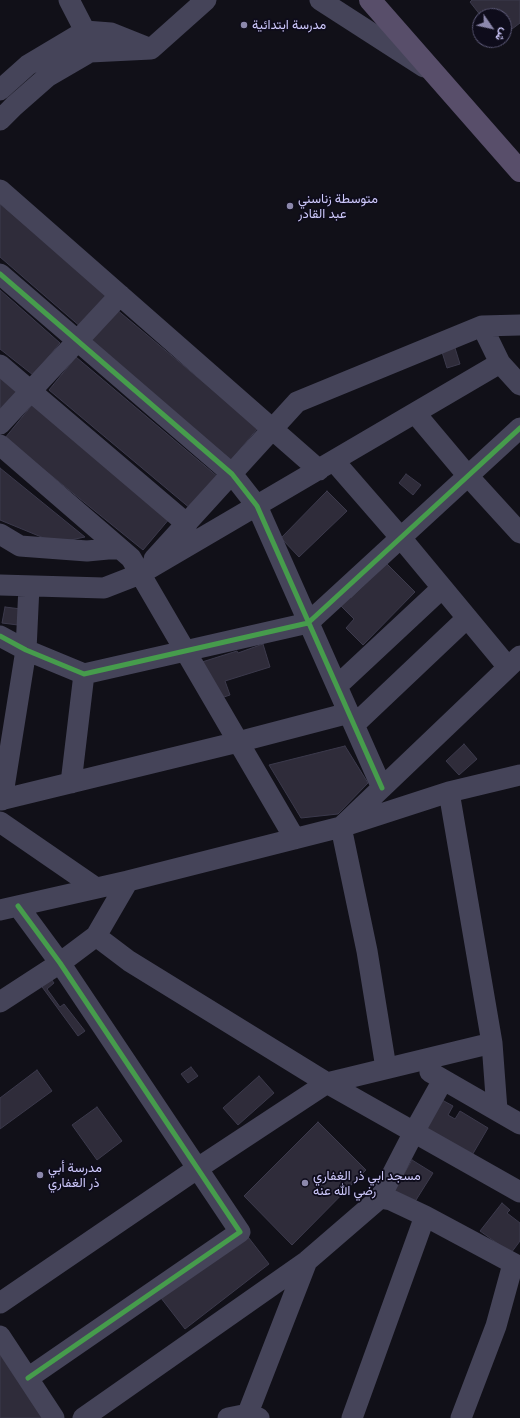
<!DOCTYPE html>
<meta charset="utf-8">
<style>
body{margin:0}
#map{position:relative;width:520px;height:1418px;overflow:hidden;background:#111018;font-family:Karla,Vazirmatn,sans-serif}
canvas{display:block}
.north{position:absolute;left:472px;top:8px;width:40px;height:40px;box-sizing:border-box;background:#0e0c1b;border:1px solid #5b5875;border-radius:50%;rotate:124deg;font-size:11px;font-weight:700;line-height:16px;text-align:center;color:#cec9fc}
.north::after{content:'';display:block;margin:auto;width:14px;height:18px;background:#8c88ac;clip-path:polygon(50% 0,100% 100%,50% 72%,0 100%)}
</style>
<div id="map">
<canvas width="520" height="1418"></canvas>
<div class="north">ش</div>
</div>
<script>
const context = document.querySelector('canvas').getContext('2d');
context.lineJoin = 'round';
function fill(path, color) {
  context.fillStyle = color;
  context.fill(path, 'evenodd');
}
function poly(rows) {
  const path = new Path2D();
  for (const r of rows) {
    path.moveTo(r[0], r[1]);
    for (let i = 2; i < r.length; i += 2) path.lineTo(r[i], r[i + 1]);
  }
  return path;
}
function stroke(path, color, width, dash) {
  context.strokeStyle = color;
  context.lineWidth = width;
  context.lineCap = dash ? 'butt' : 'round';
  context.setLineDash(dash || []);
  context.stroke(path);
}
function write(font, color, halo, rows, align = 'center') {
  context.font = font + ' Karla,Vazirmatn,sans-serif';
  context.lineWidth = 3.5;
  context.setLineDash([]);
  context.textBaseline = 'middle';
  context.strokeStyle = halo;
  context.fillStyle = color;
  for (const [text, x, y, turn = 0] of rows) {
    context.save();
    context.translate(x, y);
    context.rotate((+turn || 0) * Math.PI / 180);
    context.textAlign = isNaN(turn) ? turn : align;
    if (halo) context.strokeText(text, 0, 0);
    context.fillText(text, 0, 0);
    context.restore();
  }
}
const building = poly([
 [472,0,520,0,520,23,504,35,504,16,481,16,470,2,472,0],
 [0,204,109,296,82,328,0,257,0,204],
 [0,290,60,343,33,375,0,349,0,290],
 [116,309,258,428,231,460,89,341,116,309],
 [455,348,460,364,447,368,442,352,455,348],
 [76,357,218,477,191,509,49,390,76,357],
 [0,376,18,391,0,413,0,376],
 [32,405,170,518,143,550,5,438,32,405],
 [0,468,85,537,56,543,0,520,0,468],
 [406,474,421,485,413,495,399,483,406,474],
 [327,491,347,511,299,557,281,538,327,491],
 [386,563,415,592,363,645,346,628,354,619,340,605,349,595,351,598,386,563],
 [5,607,21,609,18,625,2,623,5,607],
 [263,644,270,667,225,681,230,695,215,700,202,662,237,651,238,653,263,644],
 [464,744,477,759,459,775,446,761,464,744],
 [345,746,368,783,338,814,301,818,269,765,345,746],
 [47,973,54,983,47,989,60,1007,64,1004,85,1031,78,1036,37,980,47,973],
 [191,1067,198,1076,188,1083,181,1074,191,1067],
 [37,1070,52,1091,0,1129,0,1098,37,1070],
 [259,1076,274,1093,238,1125,223,1108,259,1076],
 [433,1095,453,1106,448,1115,455,1119,460,1111,488,1128,471,1157,415,1124,433,1095],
 [97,1107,122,1141,97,1160,72,1125,97,1107],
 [318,1122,366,1170,292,1245,244,1196,318,1122],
 [412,1160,433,1173,411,1208,391,1196,412,1160],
 [502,1203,510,1210,507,1213,520,1223,520,1241,511,1253,480,1231,502,1203],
 [245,1233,269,1264,185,1329,161,1298,245,1233],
 [0,1353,47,1418,0,1418,0,1353]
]);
fill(building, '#2f2c3a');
stroke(building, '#3c3a4c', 1);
stroke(poly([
 [69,0,85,31],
 [320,0,424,67],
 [0,90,28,65,85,31,111,33,146,47],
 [0,120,14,106,47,77,90,52,151,49,206,0],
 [0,190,319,470],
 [0,274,232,474,257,506,382,788],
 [482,326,500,363,520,385],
 [0,365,187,524],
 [415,413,468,476,520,533],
 [0,424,120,295],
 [0,445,131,558,295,839],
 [334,461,401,538,508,667],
 [0,534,20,546,87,551,108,549,120,549],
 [154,559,297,402,482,326,520,325],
 [0,585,104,588,140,574,500,363],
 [0,636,26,650,84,674,308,623,520,428],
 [337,686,442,588],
 [354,725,467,618],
 [71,783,84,674],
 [449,792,492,1043,497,1110],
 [0,800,238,742,349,713],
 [2,800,26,650,29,586],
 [0,822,96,888],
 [18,906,60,963,240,1232,28,1378],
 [0,910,128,881,341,827,449,792,520,775],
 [96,936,129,961,327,1083,520,1192],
 [0,1002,60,963,96,936,128,881],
 [386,1068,367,951,341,827,520,656],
 [430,1072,520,1124],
 [380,1198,391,1200,425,1216,520,1267],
 [0,1303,198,1168,327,1083,492,1043],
 [0,1336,54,1418],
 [83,1418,307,1261,380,1198,414,1132,443,1080],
 [228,1418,248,1414,259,1418],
 [246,1418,307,1261],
 [352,1418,425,1216],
 [461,1418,496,1326,513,1264]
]), '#454459', 21);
stroke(poly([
 [370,0,520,171]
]), '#584e6a', 22);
stroke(poly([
 [0,274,232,474,257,506,382,788],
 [0,636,26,650,84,674,308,623,520,428],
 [18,906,60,963,240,1232,28,1378]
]), '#469c4c', 5);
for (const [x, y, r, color] of [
 [244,25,4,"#8c88ac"],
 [290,206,4,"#8c88ac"],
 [40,1175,4,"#8c88ac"],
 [305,1183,4,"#8c88ac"]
]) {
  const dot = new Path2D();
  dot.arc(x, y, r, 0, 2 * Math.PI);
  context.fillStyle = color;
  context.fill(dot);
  stroke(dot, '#0e0c1b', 1.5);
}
write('13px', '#cec9fc', '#0e0c1b', [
 ["مدرسة ابتدائية",252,25],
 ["متوسطة زناسني",298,199],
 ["عبد القادر",298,214],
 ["مدرسة أبي",48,1168],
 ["ذر الغفاري",48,1183],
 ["مسجد ابي ذر الغفاري",313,1176],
 ["رضي الله عنه",313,1191]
], 'left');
</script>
